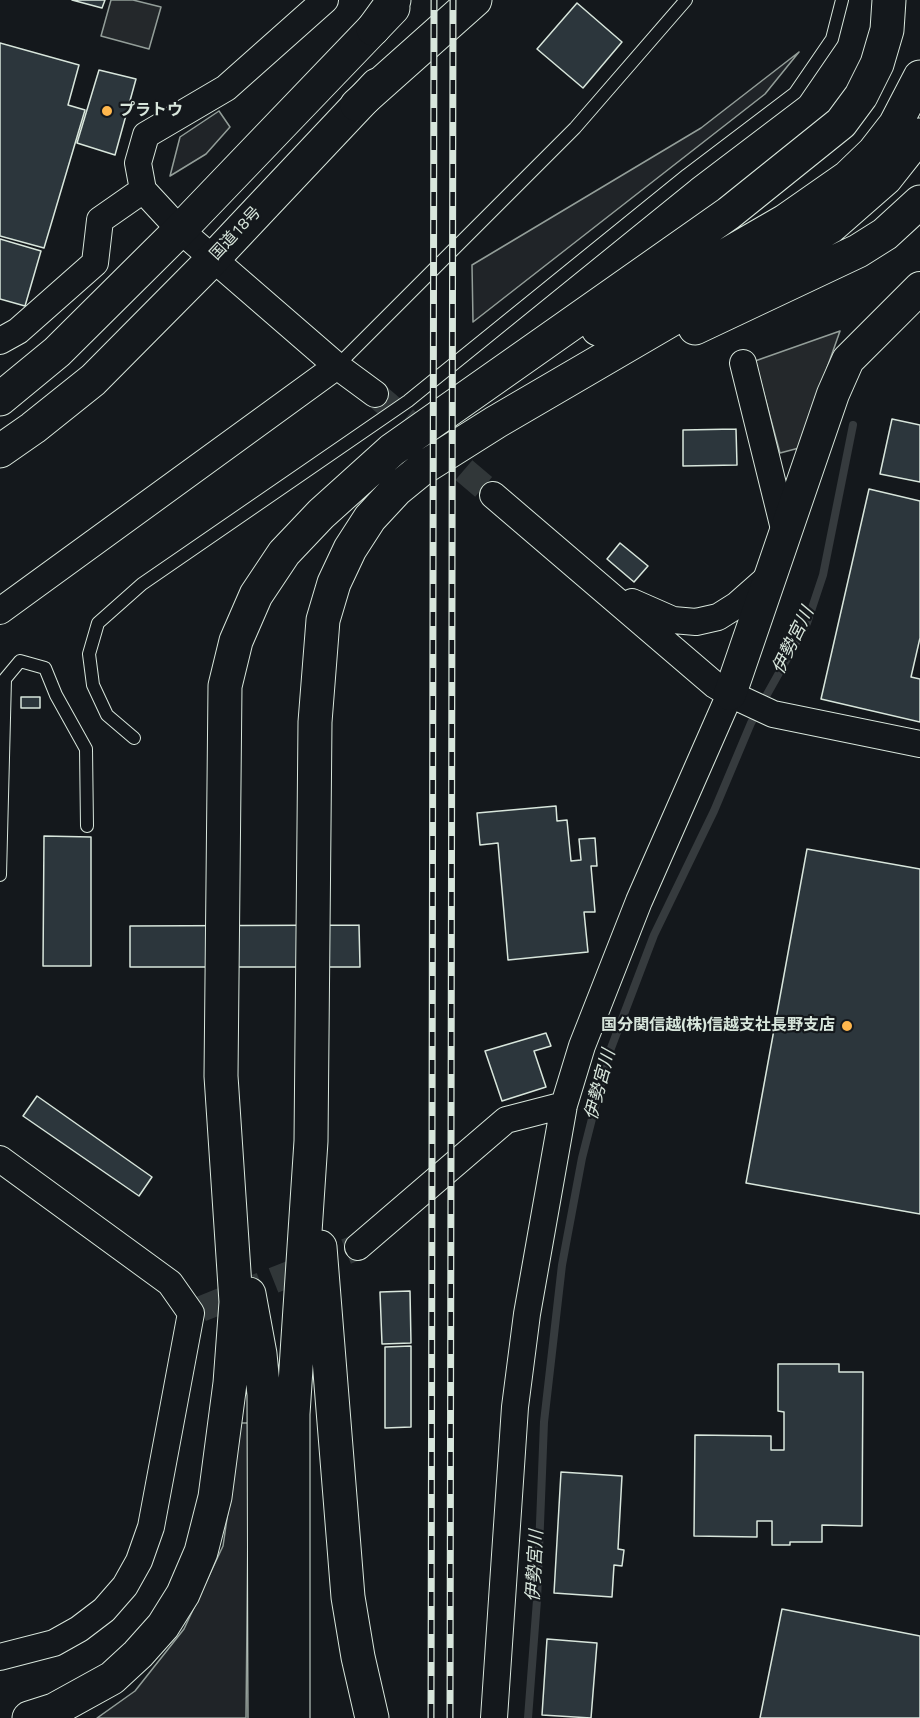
<!DOCTYPE html>
<meta charset="utf-8">
<style>
body{margin:0}
canvas{display:block;background:#14181c}
</style>
<canvas width="920" height="1718"></canvas>
<script>
const context = document.querySelector('canvas').getContext('2d');
context.lineJoin = 'round';
function fill(path, color) {
  context.fillStyle = color;
  context.fill(path, 'evenodd');
}
function poly(rows) {
  const path = new Path2D();
  for (const r of rows) {
    path.moveTo(r[0], r[1]);
    for (let i = 2; i < r.length; i += 2) path.lineTo(r[i], r[i + 1]);
  }
  return path;
}
function stroke(path, color, width, dash) {
  context.strokeStyle = color;
  context.lineWidth = width;
  context.lineCap = dash ? 'butt' : 'round';
  context.setLineDash(dash || []);
  context.stroke(path);
}
function write(font, color, halo, rows, align = 'center') {
  context.font = font + ' "Titillium Web","Noto Sans JP",sans-serif';
  context.lineWidth = 4.5;
  context.setLineDash([]);
  context.textBaseline = 'middle';
  context.strokeStyle = halo;
  context.fillStyle = color;
  for (const [text, x, y, turn = 0] of rows) {
    context.save();
    context.translate(x, y);
    context.rotate((+turn || 0) * Math.PI / 180);
    context.textAlign = isNaN(turn) ? turn : align;
    if (halo) context.strokeText(text, 0, 0);
    context.fillText(text, 0, 0);
    context.restore();
  }
}
const green = poly([
 [799,52,765,94,473,322,472,265,701,128,799,52],
 [219,111,230,127,206,154,170,176,180,137,219,111],
 [241,1423,249,1423,246,1718,97,1718,135,1691,184,1629,223,1546,241,1423]
]);
fill(green, '#202428');
stroke(green, '#939e99', 1.5);
const parking = poly([
 [111,0,133,0,161,7,149,49,101,36,111,0],
 [840,331,799,448,780,453,755,361,840,331]
]);
fill(parking, '#24282b');
stroke(parking, '#939e99', 1.5);
stroke(poly([
 [528,1718,537,1600,544,1422,562,1265,582,1158,608,1056,654,935,714,811,751,723,807,623,823,575,853,425]
]), '#363b3e', 8);
const building = poly([
 [72,0,105,0,102,8,72,0],
 [577,3,622,42,583,88,537,49,577,3],
 [0,43,79,65,68,105,85,110,44,248,0,236,0,43],
 [99,70,136,79,115,155,77,143,99,70],
 [0,239,41,251,25,306,0,299,0,239],
 [892,419,920,425,920,482,880,474,892,419],
 [736,429,737,465,683,466,683,430,736,429],
 [869,489,920,501,920,638,911,677,920,679,920,722,821,699,869,489],
 [620,543,648,566,634,582,607,559,620,543],
 [21,697,40,697,40,708,21,708,21,697],
 [556,806,557,821,567,820,571,861,581,860,579,839,595,838,597,866,591,866,595,912,584,912,588,952,508,960,498,843,480,845,477,813,556,806],
 [44,836,91,837,91,966,43,966,44,836],
 [807,849,920,869,920,1214,746,1183,807,849],
 [359,925,360,967,130,967,130,926,359,925],
 [546,1033,551,1046,534,1051,546,1087,502,1101,485,1051,546,1033],
 [37,1096,152,1177,139,1196,23,1116,37,1096],
 [410,1291,411,1343,382,1344,380,1292,410,1291],
 [411,1346,411,1427,385,1428,385,1347,411,1346],
 [778,1364,839,1364,839,1372,863,1372,862,1526,822,1525,822,1542,790,1542,790,1545,772,1545,772,1521,757,1521,757,1537,694,1536,695,1435,771,1436,771,1450,784,1450,784,1412,778,1411,778,1364],
 [561,1472,622,1476,618,1549,624,1550,622,1566,614,1565,612,1597,554,1593,561,1472],
 [782,1609,920,1636,920,1718,760,1718,782,1609],
 [547,1639,597,1643,591,1718,542,1715,547,1639]
]);
fill(building, '#2c363c');
stroke(building, '#d8e6dc', 1.5);
stroke(poly([
 [375,394,493,495],
 [201,1309,358,1247]
]), '#313739', 26, [26, 13]);
const service = poly([
 [337,366,575,128,686,0],
 [134,738,107,715,93,685,89,654,98,623,142,584,408,401,687,175,795,93,832,39,842,0],
 [0,875,5,679,20,661,45,668,56,695,86,749,87,826]
]);
const minor = poly([
 [325,0,226,88,146,135,138,163,143,190,180,230,337,366,375,394],
 [0,341,18,331,95,263,100,220,143,190],
 [743,363,785,533],
 [493,495,715,685,730,694,773,714,920,744],
 [632,602,673,620,696,622,718,617,737,605,771,575],
 [0,611,337,366],
 [0,1159,170,1283,191,1313,151,1527,139,1561,125,1586,104,1610,79,1629,54,1643,0,1657],
 [358,1247,506,1120,564,1105],
 [494,1718,515,1407,527,1314,564,1105,582,1046,639,901,730,694]
]);
const tertiary = poly([
 [730,694,833,394,848,360,920,288]
]);
const trunk = poly([
 [0,399,57,352,180,230,393,8],
 [0,451,33,428,93,380,212,260,377,85]
]);
const motorway = poly([
 [373,29,394,0],
 [357,105,475,0],
 [695,328,858,251,885,234,920,202],
 [598,329,785,221,848,177,874,152,895,125,920,77],
 [320,1247,348,1597,358,1657,372,1718],
 [249,1294,260,1354,264,1395,265,1718],
 [29,1718,54,1710,112,1678,138,1654,163,1626,183,1594,201,1552,215,1497,230,1383,236,1302,221,1076,225,686,236,641,256,595,284,553,321,514,392,450,729,213,841,123,861,96,877,64,887,30,889,0],
 [293,1718,293,1414,311,1141,315,722,323,620,334,583,350,549,370,518,396,490,423,468,496,422,830,227,886,178,920,135]
]);
stroke(service, '#d8e6dc', 14);
stroke(minor, '#d8e6dc', 28);
stroke(tertiary, '#d8e6dc', 34);
stroke(trunk, '#d8e6dc', 35);
stroke(motorway, '#d8e6dc', 35);
stroke(service, '#14181c', 12);
stroke(minor, '#14181c', 26);
stroke(tertiary, '#14181c', 32);
stroke(trunk, '#14181c', 33);
stroke(motorway, '#14181c', 33);
const rail = poly([
 [431,1718,434,0],
 [450,1718,453,0]
]);
stroke(rail, '#d8e6dc', 7);
stroke(rail, '#14181c', 4.5, [14]);
for (const [x, y, r, color] of [
 [107,111,6,"#ffb74d"],
 [847,1026,6,"#ffb74d"]
]) {
  const dot = new Path2D();
  dot.arc(x, y, r, 0, 2 * Math.PI);
  context.fillStyle = color;
  context.fill(dot);
  stroke(dot, '#14181c', 2);
}
write('bold 16px', '#d8e6dc', '#14181c', [
 ["プラトウ",119,111],
 ["国分関信越(株)信越支社長野支店",835,1026,"right"]
], 'left');
write('16px', '#d8e6dc', '#14181c', [
 ["国道18号",236,234,-47]
]);
write('italic 18px', '#d8e6dc', '#14181c', [
 ["伊勢宮川",794,641,-64],
 ["伊勢宮川",601,1085,-75],
 ["伊勢宮川",536,1566,-87]
]);
</script>
